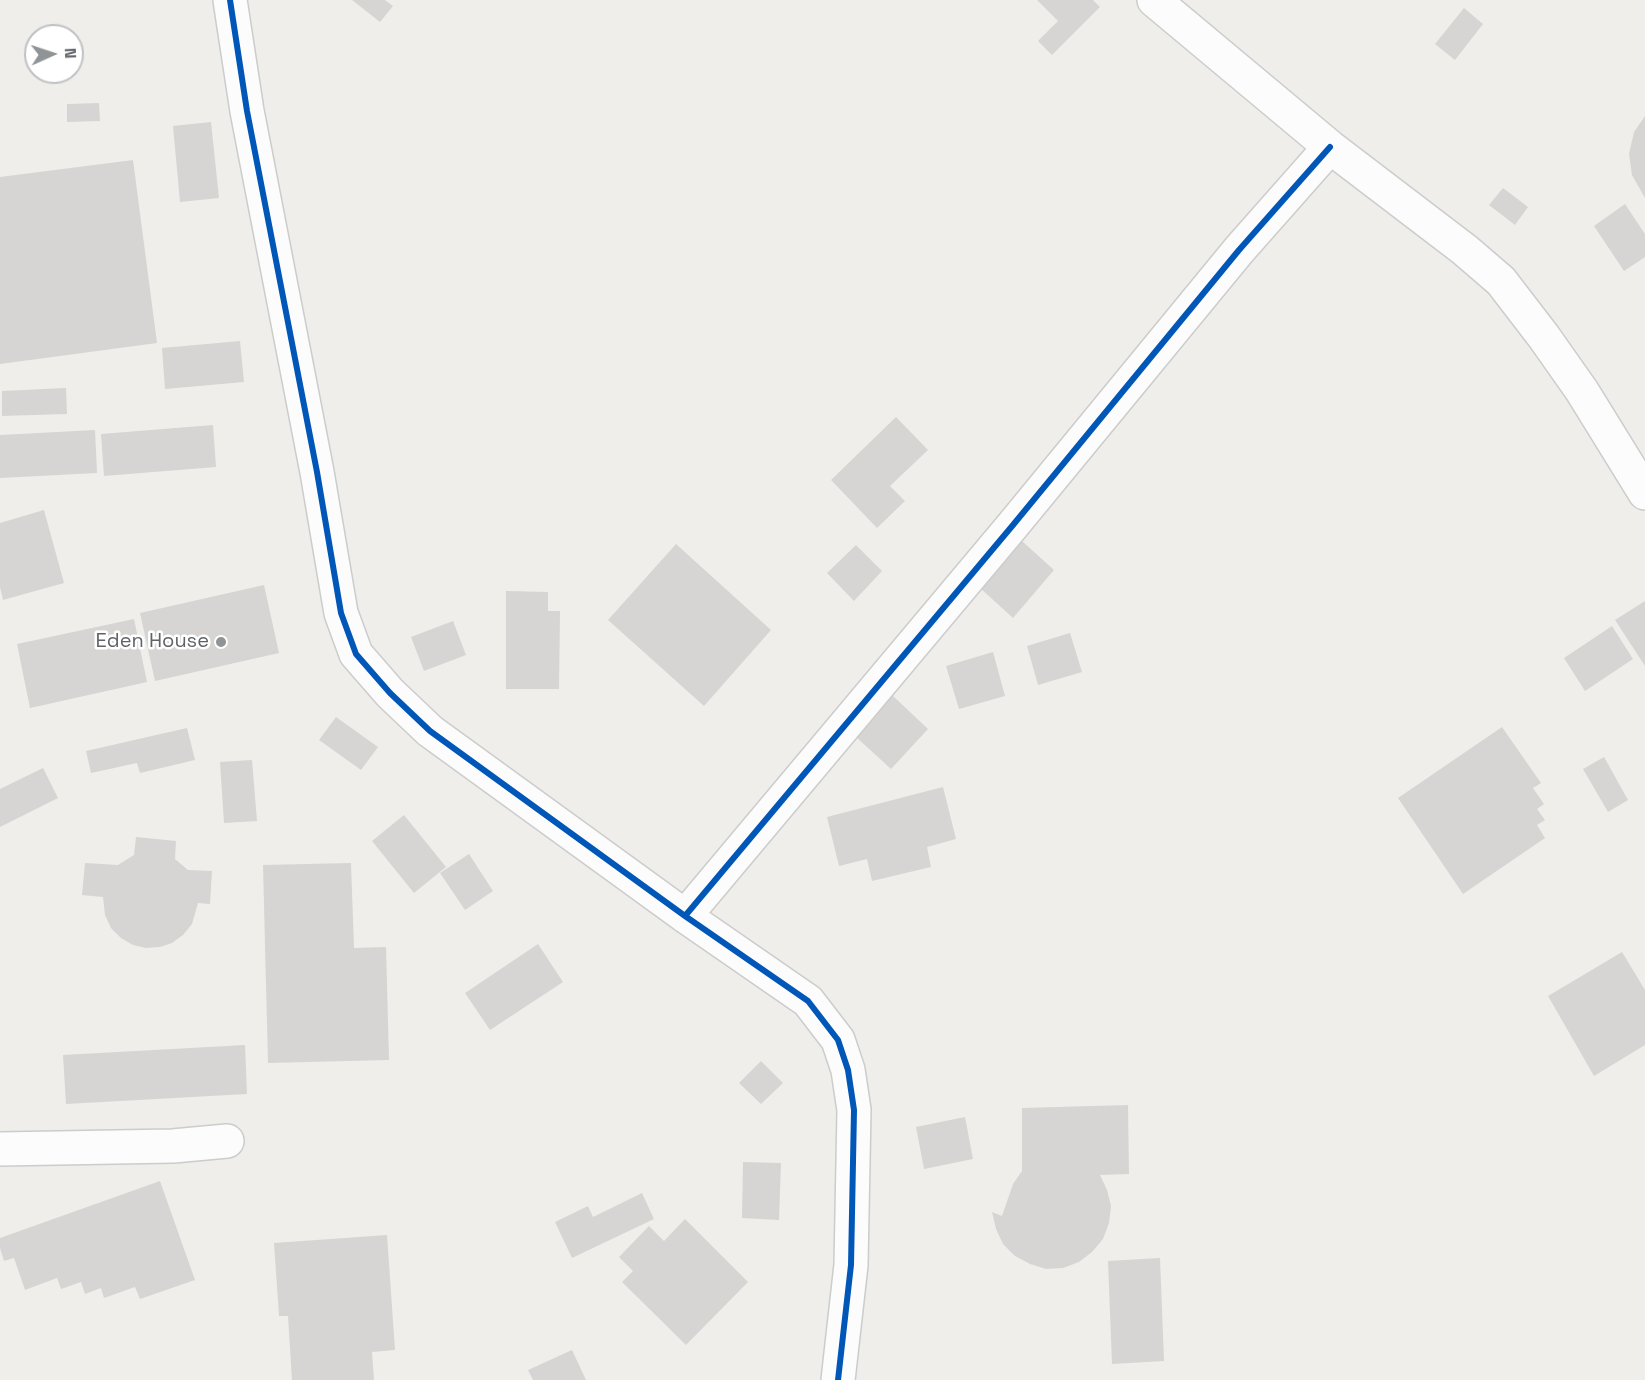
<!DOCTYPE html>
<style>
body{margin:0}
#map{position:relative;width:1645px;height:1380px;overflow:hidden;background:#efeeea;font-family:"Space Grotesk",sans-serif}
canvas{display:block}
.north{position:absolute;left:24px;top:24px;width:60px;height:60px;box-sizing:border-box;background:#fff;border:2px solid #bfc1c3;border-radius:50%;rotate:87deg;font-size:16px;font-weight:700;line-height:24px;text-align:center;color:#5f6368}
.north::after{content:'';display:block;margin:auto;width:21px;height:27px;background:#919496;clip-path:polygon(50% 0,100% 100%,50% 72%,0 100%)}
</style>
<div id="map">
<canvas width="1645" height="1380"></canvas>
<div class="north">N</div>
</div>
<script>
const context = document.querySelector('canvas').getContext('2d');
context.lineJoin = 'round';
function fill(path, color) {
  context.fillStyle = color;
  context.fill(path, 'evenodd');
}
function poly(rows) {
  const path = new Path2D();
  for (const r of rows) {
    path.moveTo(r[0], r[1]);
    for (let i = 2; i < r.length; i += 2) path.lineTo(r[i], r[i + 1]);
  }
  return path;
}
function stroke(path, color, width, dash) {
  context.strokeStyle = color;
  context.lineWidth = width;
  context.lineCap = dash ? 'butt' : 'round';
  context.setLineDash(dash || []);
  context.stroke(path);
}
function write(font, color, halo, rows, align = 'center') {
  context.font = font + ' "Space Grotesk",sans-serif';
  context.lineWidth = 5;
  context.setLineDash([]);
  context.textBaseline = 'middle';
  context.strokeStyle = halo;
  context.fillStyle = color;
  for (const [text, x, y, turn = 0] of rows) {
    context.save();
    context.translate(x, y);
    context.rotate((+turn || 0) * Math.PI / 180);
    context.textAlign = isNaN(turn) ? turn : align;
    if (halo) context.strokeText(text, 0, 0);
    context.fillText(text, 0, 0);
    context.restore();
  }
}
fill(poly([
 [352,0,385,0,393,6,380,22],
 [1037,0,1093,0,1100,7,1052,55,1038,41,1058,21],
 [1464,8,1483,24,1455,60,1435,44],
 [99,103,100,121,67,122,67,104],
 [1645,116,1645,198,1632,175,1629,154,1634,132],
 [211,122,219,198,180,202,173,126],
 [133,160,157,343,0,364,0,177],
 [1503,188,1528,207,1515,225,1489,205],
 [1625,204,1645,234,1645,257,1624,271,1594,226],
 [240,341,244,382,165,389,162,348],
 [66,388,67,414,2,416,2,391],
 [896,417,928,450,890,486,905,501,877,528,831,480],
 [213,425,216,467,104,476,101,434],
 [95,430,97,473,0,478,0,435],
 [44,510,64,583,3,600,0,587,0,523],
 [1022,541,1054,570,1013,618,980,588],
 [676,544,771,630,704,706,608,620],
 [856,545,882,571,854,601,827,573],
 [264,585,279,653,155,681,140,613],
 [506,591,548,592,548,611,560,611,559,689,506,689],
 [1645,601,1645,666,1615,620],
 [134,619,147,682,30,708,17,644],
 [453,621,466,655,424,671,411,637],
 [1612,626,1633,659,1585,691,1564,658],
 [1070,633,1082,672,1038,685,1027,646],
 [993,652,1005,696,959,709,946,666],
 [892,695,928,729,891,769,855,736],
 [336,717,378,747,361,770,319,740],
 [1502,727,1541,783,1533,788,1544,804,1537,809,1545,820,1537,825,1545,838,1463,894,1398,798],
 [187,728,195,760,140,773,137,763,91,773,86,751],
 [1604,757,1628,800,1608,812,1583,769],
 [252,760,257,821,224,823,220,762],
 [43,768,58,798,0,827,0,789],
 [943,787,956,839,927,847,931,867,872,881,867,859,839,866,827,817],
 [404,815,446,867,414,893,372,841],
 [136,837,176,841,175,859,188,870,212,871,210,904,198,903,192,924,183,935,172,943,160,947,146,948,133,945,121,938,111,928,105,915,103,897,82,895,85,863,118,865,134,855],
 [469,854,493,891,465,910,440,873],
 [351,863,354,948,386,947,389,1060,268,1063,263,865],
 [538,944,563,982,490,1030,465,993],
 [1622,952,1645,990,1645,1045,1594,1076,1548,996],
 [245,1045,247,1094,66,1104,63,1055],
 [761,1061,783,1083,761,1104,739,1083],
 [1128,1105,1129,1174,1100,1175,1107,1190,1111,1206,1109,1223,1103,1239,1092,1252,1079,1262,1063,1268,1046,1269,1030,1264,1015,1256,1003,1244,996,1229,992,1212,1002,1216,1013,1184,1022,1171,1022,1108],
 [965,1117,973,1159,924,1169,916,1127],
 [743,1162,781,1163,779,1220,742,1218],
 [160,1181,195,1280,140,1299,135,1287,104,1298,101,1288,85,1294,81,1282,61,1289,57,1278,25,1290,14,1258,4,1261,0,1248,0,1238],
 [642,1193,654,1219,572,1258,555,1222,588,1206,593,1217],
 [685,1219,748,1282,686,1345,622,1282,633,1271,619,1257,649,1226,664,1241],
 [387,1235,395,1350,372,1352,374,1380,292,1380,288,1316,279,1316,274,1243],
 [1160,1258,1164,1361,1112,1364,1108,1261],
 [572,1350,586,1380,533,1380,528,1370]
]), '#d6d5d3');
const minor = poly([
 [230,0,247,111,317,472,341,613,356,654,390,693,430,731,685,916,808,1001,838,1040,848,1070,854,1110,851,1265,838,1380],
 [1154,0,1330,147,1465,250,1501,281,1544,337,1582,391,1645,493],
 [685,916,1013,525,1239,250,1330,147],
 [0,1149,173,1146,227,1141]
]);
stroke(minor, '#cbcccc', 36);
stroke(minor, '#fdfcfc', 33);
stroke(poly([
 [230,0,247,111,317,472,341,613,356,654,390,693,430,731,685,916,808,1001,838,1040,848,1070,854,1110,851,1265,838,1380],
 [685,916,1013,525,1239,250,1330,147]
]), '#0057b8', 6);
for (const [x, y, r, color] of [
 [221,642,6,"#919496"]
]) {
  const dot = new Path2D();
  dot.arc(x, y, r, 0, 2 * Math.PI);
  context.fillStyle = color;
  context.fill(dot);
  stroke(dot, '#fff', 2);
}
write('20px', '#5f6368', '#fff', [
 ["Eden House",209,642]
], 'right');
</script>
